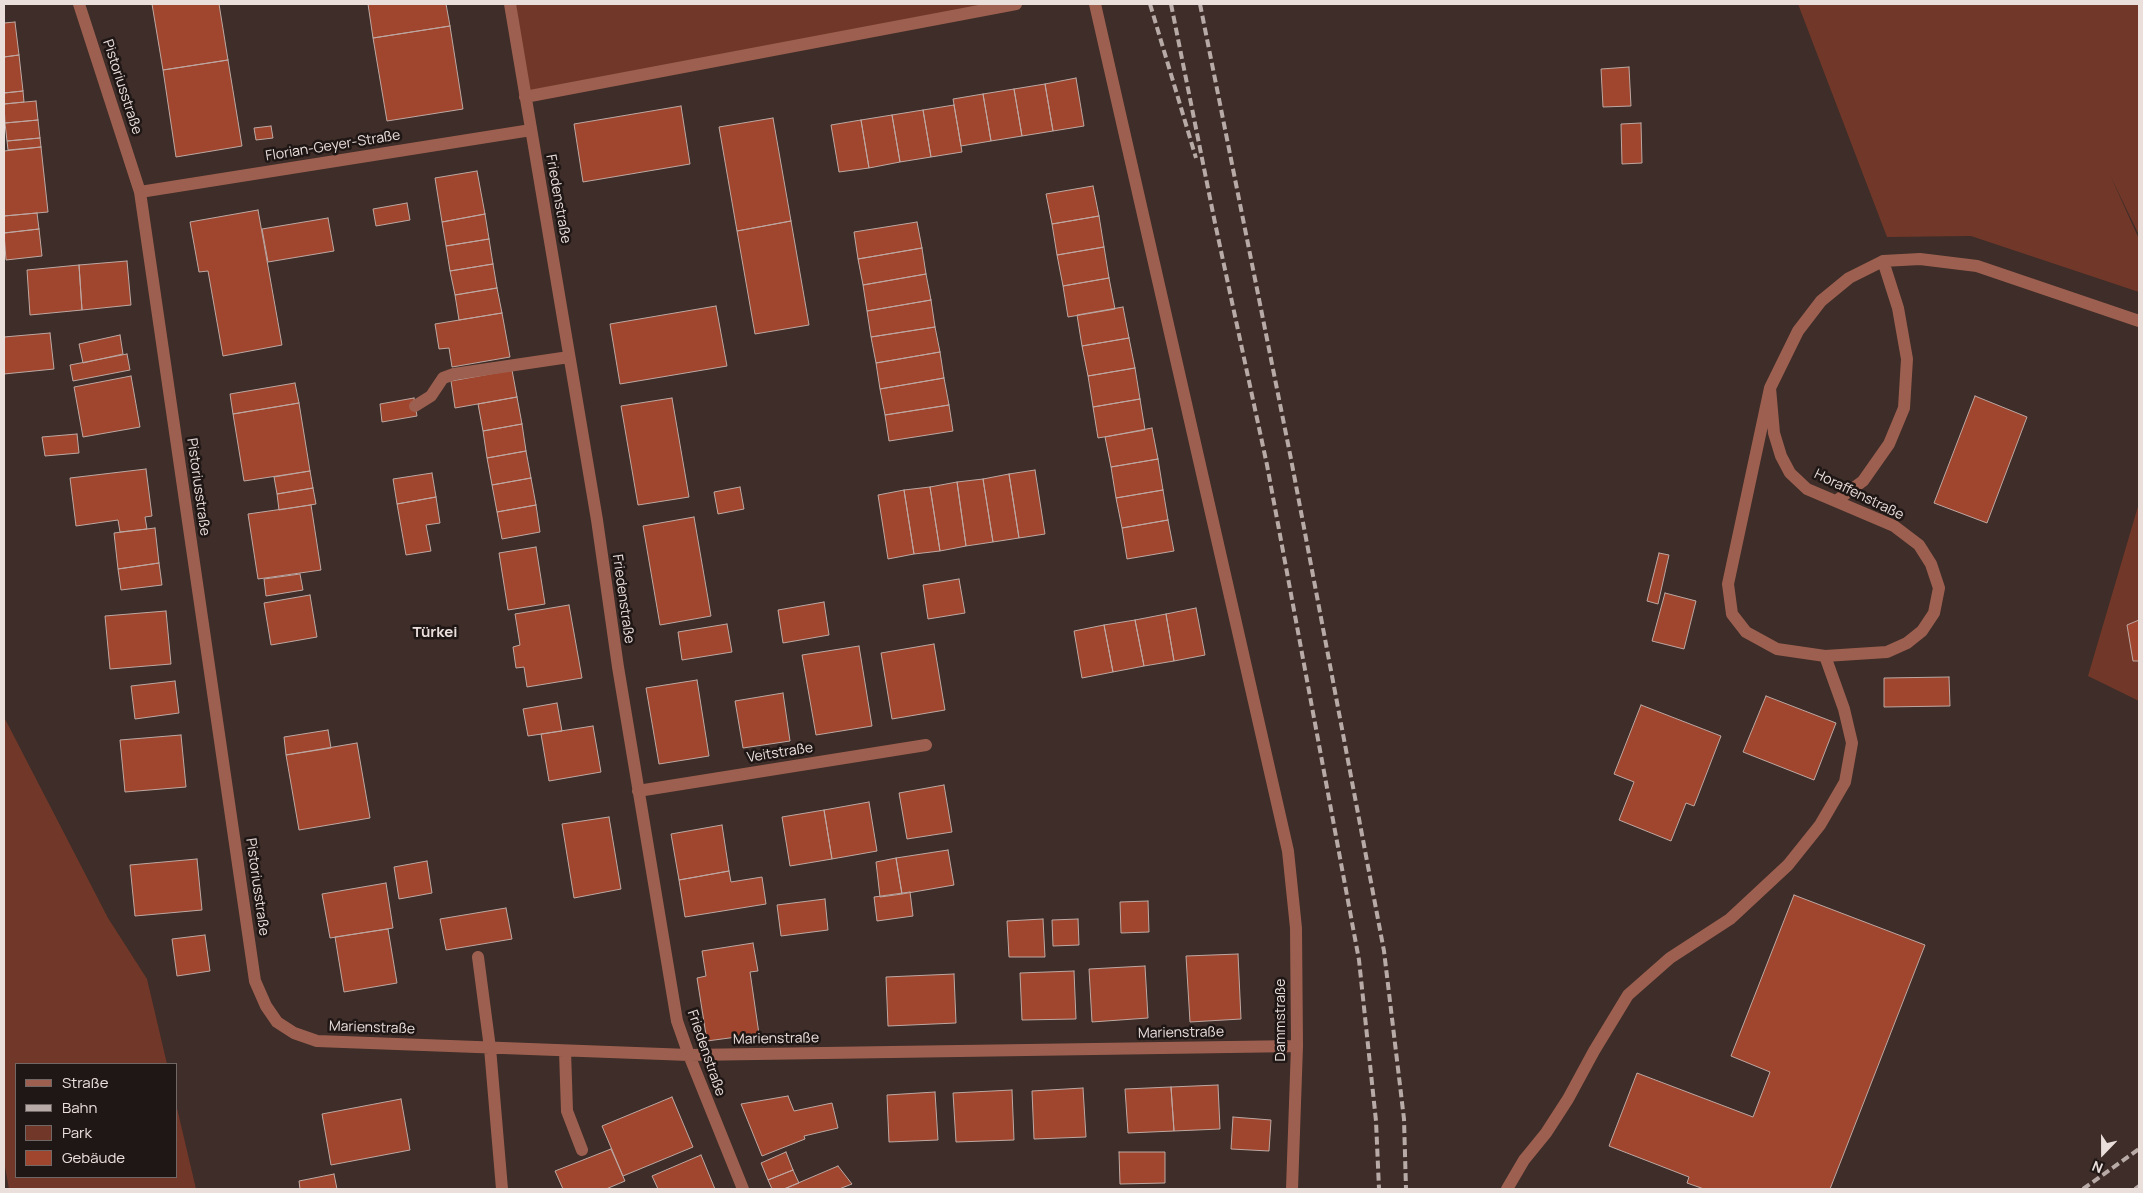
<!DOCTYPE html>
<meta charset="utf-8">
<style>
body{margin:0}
#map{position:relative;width:2143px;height:1193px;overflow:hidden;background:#3e2d28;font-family:Manrope,sans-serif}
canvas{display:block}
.frame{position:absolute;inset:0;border:5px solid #ebdfdc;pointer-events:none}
.legend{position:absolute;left:15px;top:1063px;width:162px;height:115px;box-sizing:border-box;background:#1f1715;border:1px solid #716765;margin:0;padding:6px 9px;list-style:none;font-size:15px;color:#ebdfdc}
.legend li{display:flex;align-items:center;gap:10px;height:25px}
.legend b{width:25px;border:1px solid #716765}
.north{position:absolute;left:2078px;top:1128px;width:50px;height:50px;-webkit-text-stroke:4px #1f1715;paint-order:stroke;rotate:202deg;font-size:14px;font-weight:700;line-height:20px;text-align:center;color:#ebdfdc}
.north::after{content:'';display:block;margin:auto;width:18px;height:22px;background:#ebdfdc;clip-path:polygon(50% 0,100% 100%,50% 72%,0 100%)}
</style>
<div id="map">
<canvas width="2143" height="1193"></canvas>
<div class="frame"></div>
<ul class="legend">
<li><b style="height:6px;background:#9d6050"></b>Straße</li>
<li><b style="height:6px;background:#b8aba7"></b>Bahn</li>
<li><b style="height:14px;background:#713829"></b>Park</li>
<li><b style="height:14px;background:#a0462f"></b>Gebäude</li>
</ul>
<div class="north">N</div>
</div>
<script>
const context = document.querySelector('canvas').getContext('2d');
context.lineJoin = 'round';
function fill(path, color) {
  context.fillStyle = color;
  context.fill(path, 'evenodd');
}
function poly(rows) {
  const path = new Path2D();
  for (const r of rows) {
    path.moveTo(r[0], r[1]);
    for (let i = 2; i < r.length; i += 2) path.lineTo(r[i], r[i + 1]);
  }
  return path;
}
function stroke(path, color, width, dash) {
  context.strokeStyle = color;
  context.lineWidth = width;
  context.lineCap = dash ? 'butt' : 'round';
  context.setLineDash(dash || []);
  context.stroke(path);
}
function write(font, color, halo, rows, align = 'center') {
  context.font = font + ' Manrope,sans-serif';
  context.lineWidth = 5;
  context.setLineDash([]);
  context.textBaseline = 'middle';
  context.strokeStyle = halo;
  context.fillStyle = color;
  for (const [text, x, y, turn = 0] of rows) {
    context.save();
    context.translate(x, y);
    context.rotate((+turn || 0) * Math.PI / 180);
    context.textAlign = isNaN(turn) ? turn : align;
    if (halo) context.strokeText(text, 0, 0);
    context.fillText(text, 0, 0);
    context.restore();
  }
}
fill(poly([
 [510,4,1016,4,525,97],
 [1798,4,2139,4,2139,235,2110,175,2139,239,2139,292,1971,236,1887,237],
 [2139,503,2139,701,2088,676],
 [4,717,108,918,147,979,167,1064,16,1064,16,1177,176,1177,176,1104,196,1189,9,1189,4,1161]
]), '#713829');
const building = poly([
 [152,4,219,4,228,60,163,70,152,4],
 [368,4,446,4,450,26,373,38,368,4],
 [15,22,19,55,4,57,4,23,15,22],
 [450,26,463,109,387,121,373,38,450,26],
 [19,55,23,91,4,93,4,57,19,55],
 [228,60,242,146,176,157,163,70,228,60],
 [1629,67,1631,106,1603,107,1601,69,1629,67],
 [1076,78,1084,126,1053,131,1045,84,1076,78],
 [1045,84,1053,131,1022,136,1014,89,1045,84],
 [1014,89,1022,136,991,141,983,94,1014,89],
 [23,91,24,102,4,104,4,93,23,91],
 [983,94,991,141,961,146,953,99,983,94],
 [36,101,38,120,5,123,4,104,36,101],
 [954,105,962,152,931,157,923,110,954,105],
 [681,106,690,164,583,182,574,124,681,106],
 [923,110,931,157,900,162,892,115,923,110],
 [892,115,900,162,869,168,861,120,892,115],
 [773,118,791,221,737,231,719,127,773,118],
 [38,120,40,138,7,141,5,123,38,120],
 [861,120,869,168,839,172,831,125,861,120],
 [1641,123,1642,163,1622,164,1621,124,1641,123],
 [271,126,273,138,256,140,254,128,271,126],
 [40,138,41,147,8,150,7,141,40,138],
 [41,147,48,212,4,216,4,151,41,147],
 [477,171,485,214,442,222,435,178,477,171],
 [1093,186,1099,216,1052,224,1046,194,1093,186],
 [407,203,410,220,376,226,373,209,407,203],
 [258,210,282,345,223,356,208,271,199,272,190,222,258,210],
 [37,213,39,229,4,233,4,216,37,213],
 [485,214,489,239,446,246,442,222,485,214],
 [1099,216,1104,247,1057,255,1052,224,1099,216],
 [328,218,334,251,268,262,262,229,328,218],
 [791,221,809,325,755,334,737,231,791,221],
 [917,222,922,248,858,259,854,232,917,222],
 [39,229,42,256,6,260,4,233,39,229],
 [489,239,493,264,450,271,446,246,489,239],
 [1104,247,1109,278,1063,286,1057,255,1104,247],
 [922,248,926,274,863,285,858,259,922,248],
 [127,261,131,305,82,310,79,265,127,261],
 [493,264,497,288,455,295,450,271,493,264],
 [79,265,82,310,30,315,27,270,79,265],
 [926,274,931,300,867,311,863,285,926,274],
 [1109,278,1115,309,1068,317,1063,286,1109,278],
 [497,288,502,313,459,320,455,295,497,288],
 [931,300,935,327,871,337,867,311,931,300],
 [716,306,727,366,620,384,610,324,716,306],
 [1123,307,1129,338,1082,346,1077,315,1123,307],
 [502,313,510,357,452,367,449,348,439,349,435,324,502,313],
 [935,327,940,352,876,363,871,337,935,327],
 [50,333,54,369,4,374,4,337,50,333],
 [120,335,123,354,83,363,79,344,120,335],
 [1129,338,1135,368,1088,376,1082,346,1129,338],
 [940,352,944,378,880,389,876,363,940,352],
 [127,354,130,370,73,381,70,365,127,354],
 [1135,368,1140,399,1093,407,1088,376,1135,368],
 [512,370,517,397,455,408,451,381,512,370],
 [131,376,140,427,83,437,74,387,131,376],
 [944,378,949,405,885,415,880,389,944,378],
 [295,383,299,403,233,414,230,394,295,383],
 [1975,396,2027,417,1987,523,1934,503,1975,396],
 [517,397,522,424,483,431,478,404,517,397],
 [414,398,417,416,382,422,380,404,414,398],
 [672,398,689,497,638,505,621,406,672,398],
 [1140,399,1145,430,1098,438,1093,407,1140,399],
 [299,403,310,471,244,481,233,414,299,403],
 [949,405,953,431,889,441,885,415,949,405],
 [522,424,526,451,487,458,483,431,522,424],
 [1152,428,1158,459,1111,467,1105,437,1152,428],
 [77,434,79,453,45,456,42,437,77,434],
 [526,451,531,478,492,485,487,458,526,451],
 [1158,459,1163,490,1116,498,1111,467,1158,459],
 [146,469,152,516,145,517,147,529,120,532,118,520,76,526,70,478,146,469],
 [1035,470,1045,534,1019,538,1009,474,1035,470],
 [310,471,313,488,277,494,274,477,310,471],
 [432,473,436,497,397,504,393,479,432,473],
 [1009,474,1019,538,993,542,983,479,1009,474],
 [531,478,536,505,497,512,492,485,531,478],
 [983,479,993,542,966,546,957,482,983,479],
 [957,482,966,546,940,551,930,487,957,482],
 [740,487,744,509,718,514,714,492,740,487],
 [930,487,940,551,914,554,904,490,930,487],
 [313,488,316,504,279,510,277,494,313,488],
 [904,490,914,554,888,559,878,495,904,490],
 [1163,490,1168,520,1122,528,1116,498,1163,490],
 [436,497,440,523,426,525,431,551,406,555,397,504,436,497],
 [311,505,321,570,258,579,248,514,311,505],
 [536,505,540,532,502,539,497,512,536,505],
 [694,517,711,616,660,625,643,526,694,517],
 [1168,520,1174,551,1127,559,1122,528,1168,520],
 [155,528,159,563,118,569,114,533,155,528],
 [536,547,545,604,508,610,499,553,536,547],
 [1659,553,1669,555,1658,604,1647,601,1659,553],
 [159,563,162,585,121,590,118,569,159,563],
 [300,574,303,590,266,596,264,579,300,574],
 [959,579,965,613,928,619,923,585,959,579],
 [1665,593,1696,601,1684,649,1652,641,1665,593],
 [310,595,317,637,271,645,264,603,310,595],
 [824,602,829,635,783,643,778,610,824,602],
 [569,605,582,678,527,687,524,667,516,668,513,647,520,645,515,614,569,605],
 [1196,608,1205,655,1174,661,1166,614,1196,608],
 [166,611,171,664,110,669,105,616,166,611],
 [1166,614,1174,661,1144,666,1135,620,1166,614],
 [1135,620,1144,666,1113,672,1104,625,1135,620],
 [2139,620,2139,661,2133,661,2127,625,2139,620],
 [727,624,732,652,682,660,678,632,727,624],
 [1104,625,1113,672,1082,678,1074,631,1104,625],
 [934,644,945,710,892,719,881,653,934,644],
 [859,646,872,726,816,735,802,655,859,646],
 [1949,677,1950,706,1884,707,1884,678,1949,677],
 [697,680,709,756,659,764,646,688,697,680],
 [175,681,179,713,135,719,131,686,175,681],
 [783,693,790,741,743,748,735,701,783,693],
 [1766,696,1836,723,1814,780,1743,752,1766,696],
 [557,703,562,731,528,736,523,709,557,703],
 [1641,705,1721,736,1694,806,1686,803,1671,841,1619,820,1634,782,1614,774,1641,705],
 [593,726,601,772,549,781,541,734,593,726],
 [328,730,331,748,286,755,284,737,328,730],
 [181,735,186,787,125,792,120,740,181,735],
 [357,743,370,818,299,830,286,755,357,743],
 [944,785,952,832,907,839,899,793,944,785],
 [869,802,877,851,832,859,824,810,869,802],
 [824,810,832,859,790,866,782,817,824,810],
 [609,817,621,889,574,898,562,824,609,817],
 [722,825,729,871,679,880,671,834,722,825],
 [948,850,954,885,902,894,896,858,948,850],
 [896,858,902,894,880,897,876,862,896,858],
 [197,859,202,910,135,916,130,865,197,859],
 [427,861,432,893,399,899,394,867,427,861],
 [729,871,731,882,762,877,766,904,685,917,679,880,729,871],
 [386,883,393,928,330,938,322,894,386,883],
 [910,892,913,916,877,921,874,897,910,892],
 [1794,895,1925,945,1830,1189,1704,1189,1687,1183,1689,1177,1609,1146,1637,1073,1753,1117,1770,1072,1731,1056,1794,895],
 [825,899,828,930,781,936,777,905,825,899],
 [1148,901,1149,932,1121,933,1120,902,1148,901],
 [506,908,512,939,446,950,440,919,506,908],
 [1043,919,1045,957,1009,957,1007,921,1043,919],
 [1078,919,1079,945,1053,946,1052,920,1078,919],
 [388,929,397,983,344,992,335,937,388,929],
 [205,935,210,971,177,976,172,939,205,935],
 [753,943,758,971,750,972,759,1034,707,1041,697,978,706,976,702,951,753,943],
 [1238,954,1241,1019,1190,1022,1186,956,1238,954],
 [1145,966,1148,1018,1092,1022,1089,969,1145,966],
 [1074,971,1076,1019,1022,1020,1020,973,1074,971],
 [954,974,956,1023,888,1026,886,977,954,974],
 [1218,1085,1220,1129,1174,1131,1171,1087,1218,1085],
 [1171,1087,1174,1131,1128,1133,1125,1089,1171,1087],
 [1083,1088,1086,1137,1034,1139,1032,1091,1083,1088],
 [1012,1090,1014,1140,956,1142,953,1093,1012,1090],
 [935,1092,938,1140,889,1142,887,1095,935,1092],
 [788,1096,794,1111,832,1103,838,1128,804,1136,805,1139,762,1156,741,1104,788,1096],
 [672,1097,693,1147,623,1176,602,1126,672,1097],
 [401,1099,410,1150,331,1165,322,1114,401,1099],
 [1233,1117,1271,1120,1269,1151,1231,1149,1233,1117],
 [611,1149,625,1181,606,1189,563,1189,555,1171,611,1149],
 [786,1152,793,1170,768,1180,761,1163,786,1152],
 [1119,1152,1165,1152,1165,1183,1120,1184,1119,1152],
 [701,1155,715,1189,658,1189,652,1176,701,1155],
 [838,1166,852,1184,839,1189,784,1189,838,1166],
 [793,1170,799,1183,784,1189,772,1189,768,1180,793,1170],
 [334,1174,337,1189,300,1189,299,1181,334,1174]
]);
fill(building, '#a0462f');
stroke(building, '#bea8a2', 1);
stroke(poly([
 [79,4,140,192,255,981,266,1006,277,1022,294,1033,317,1041,689,1055,1297,1046],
 [510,4,597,520,618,667,677,1021,689,1055,743,1189],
 [1095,4,1288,851,1296,928,1297,1046,1292,1189],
 [525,97,1016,4],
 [140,192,531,130],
 [1770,388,1774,433,1781,456,1790,473,1807,489,1894,526,1919,545,1931,564,1939,588,1934,613,1922,631,1907,643,1887,652,1825,656,1777,649,1746,632,1732,614,1728,584,1770,388,1798,331,1821,301,1849,278,1883,261,1920,259,1977,266,2139,321],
 [415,406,431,396,443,378,454,374,569,357],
 [1836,501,1863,481,1889,444,1904,408,1907,359,1898,308,1883,261],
 [638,791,926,745],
 [478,957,490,1048,502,1189],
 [565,1051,567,1111,582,1150],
 [1507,1189,1524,1160,1546,1133,1568,1099,1594,1051,1628,995,1670,958,1730,919,1788,865,1820,825,1845,782,1852,743,1844,709,1825,656]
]), '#9d6050', 12);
stroke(poly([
 [1150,4,1196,158],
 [1171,4,1215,223,1267,465,1359,960,1376,1121,1379,1189],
 [1200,4,1291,459,1384,951,1404,1119,1406,1189],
 [2083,1189,2139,1149],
 [2135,1189,2139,1186]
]), '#b8aba7', 4, [8, 4]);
write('14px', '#ebdfdc', '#1f1715', [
 ["Pistoriusstraße",122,87,72],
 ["Florian-Geyer-Straße",333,146,-9],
 ["Friedenstraße",558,199,80],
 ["Pistoriusstraße",198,487,82],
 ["Horaffenstraße",1859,495,26],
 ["Friedenstraße",623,599,82],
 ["Veitstraße",780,753,-9],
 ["Pistoriusstraße",257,887,82],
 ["Dammstraße",1281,1020,-90],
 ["Marienstraße",372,1028,2],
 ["Marienstraße",1181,1033,-1],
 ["Marienstraße",776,1039,-1],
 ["Friedenstraße",706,1053,71]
]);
write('bold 15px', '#ebdfdc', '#1f1715', [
 ["Türkei",435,633]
]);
</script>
